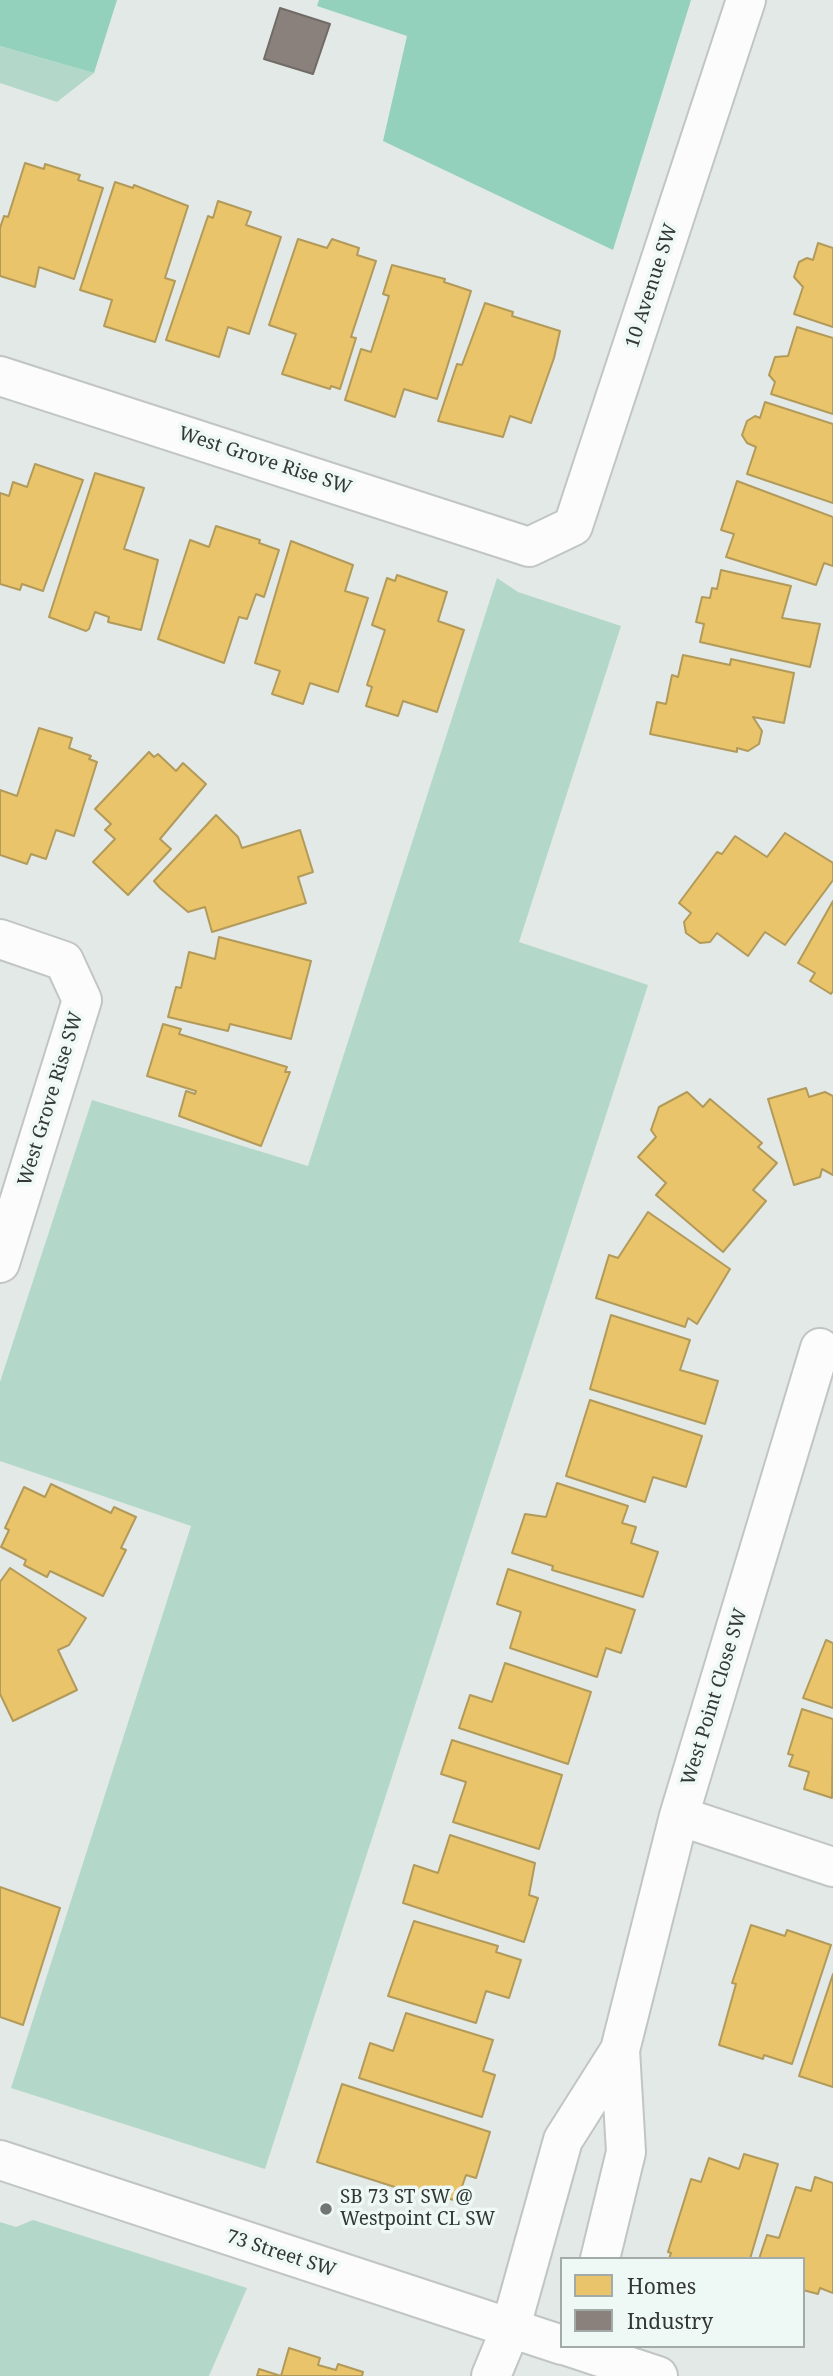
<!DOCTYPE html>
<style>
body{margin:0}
#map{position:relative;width:833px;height:2376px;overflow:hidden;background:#e3e9e6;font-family:"Noto Serif",serif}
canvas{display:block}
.legend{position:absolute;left:560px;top:2257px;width:245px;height:91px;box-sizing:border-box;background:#eef8f4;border:2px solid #a3aba8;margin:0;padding:9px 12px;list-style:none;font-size:21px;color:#333736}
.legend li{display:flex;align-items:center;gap:14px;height:35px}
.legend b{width:35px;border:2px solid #a3aba8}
</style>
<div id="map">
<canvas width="833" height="2376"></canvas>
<ul class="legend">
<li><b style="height:19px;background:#e9c46a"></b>Homes</li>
<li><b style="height:19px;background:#8a817c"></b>Industry</li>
</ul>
</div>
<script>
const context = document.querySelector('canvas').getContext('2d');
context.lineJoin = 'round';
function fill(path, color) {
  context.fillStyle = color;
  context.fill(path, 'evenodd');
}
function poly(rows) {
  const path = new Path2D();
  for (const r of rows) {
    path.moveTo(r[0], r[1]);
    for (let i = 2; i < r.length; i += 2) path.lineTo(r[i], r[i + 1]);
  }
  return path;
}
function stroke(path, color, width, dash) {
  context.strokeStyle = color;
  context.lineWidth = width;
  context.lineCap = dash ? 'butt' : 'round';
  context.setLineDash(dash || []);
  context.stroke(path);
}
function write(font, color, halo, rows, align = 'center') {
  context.font = font + ' "Noto Serif",serif';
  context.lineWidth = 7;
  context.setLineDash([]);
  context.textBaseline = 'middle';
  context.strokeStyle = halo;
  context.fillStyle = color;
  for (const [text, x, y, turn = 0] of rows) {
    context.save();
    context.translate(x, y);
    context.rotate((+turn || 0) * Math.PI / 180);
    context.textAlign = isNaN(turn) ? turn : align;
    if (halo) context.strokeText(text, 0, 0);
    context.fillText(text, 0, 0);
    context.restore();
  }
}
fill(poly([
 [0,46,94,73,57,102,0,83],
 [497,578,518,592,621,626,519,942,648,985,265,2169,11,2088,191,1526,0,1461,0,1382,92,1100,308,1166],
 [33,2220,247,2288,209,2376,0,2376,0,2222,16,2227]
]), '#b3d8ca');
fill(poly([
 [0,0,117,0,94,73,0,46],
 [319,0,691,0,613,250,383,141,407,36,317,6]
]), '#93d1bd');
const homes = poly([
 [25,163,44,169,45,164,80,175,78,180,103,188,74,279,39,267,35,287,0,276,0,228,4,216,8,217,25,163],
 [115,182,133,188,134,185,188,206,165,278,175,281,155,342,104,326,112,300,80,290,115,182],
 [218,201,251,212,246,225,281,237,249,334,228,327,219,357,166,340,208,216,213,218,218,201],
 [298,239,327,248,332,239,359,248,357,255,376,261,351,337,356,338,340,389,331,386,330,389,282,374,296,334,269,325,298,239],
 [818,243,833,248,833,327,794,314,803,287,794,277,799,262,807,258,813,260,818,243],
 [392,265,445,279,444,282,471,291,437,399,404,389,395,417,345,400,361,349,371,352,389,296,383,294,392,265],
 [485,303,513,312,512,316,560,331,554,358,531,423,510,416,503,437,438,421,457,364,462,365,485,303],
 [797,327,833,338,833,414,771,394,775,382,769,375,775,357,788,356,797,327],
 [765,402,833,424,833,503,747,474,756,447,747,443,742,435,747,421,755,416,760,418,765,402],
 [35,464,83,480,43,591,22,584,20,590,0,584,0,493,9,496,13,482,27,487,35,464],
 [95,473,144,488,124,549,158,560,141,630,108,622,109,617,95,612,89,629,86,631,49,617,95,473],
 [737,481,833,517,833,566,824,563,816,585,726,557,734,534,721,530,737,481],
 [216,526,260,540,259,543,279,550,264,597,256,594,247,619,239,617,224,663,158,639,190,540,209,547,216,526],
 [291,541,353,565,345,591,368,598,338,692,310,683,303,704,272,694,280,671,255,663,291,541],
 [721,570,791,586,782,618,820,624,810,667,700,642,704,624,696,622,702,597,710,598,712,588,717,589,721,570],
 [397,575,447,592,438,621,464,630,437,712,403,701,398,716,366,706,372,687,367,685,385,630,372,625,387,578,395,581,397,575],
 [683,655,730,665,731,659,794,673,784,723,753,717,762,731,759,744,748,751,737,748,737,752,650,734,657,702,666,704,672,675,678,677,683,655],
 [39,728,72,738,69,748,91,756,89,759,97,762,74,836,56,830,46,859,31,854,27,864,0,855,0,790,17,796,39,728],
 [149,752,154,757,158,754,176,771,183,763,206,784,160,839,171,849,128,895,93,862,115,839,105,830,111,824,95,809,149,752],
 [216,815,238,837,242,848,300,830,313,872,298,877,306,903,212,932,205,907,188,912,160,888,154,881,216,815],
 [785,833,833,863,833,880,785,945,765,932,748,956,717,933,710,942,700,943,686,933,684,922,691,913,679,903,717,852,722,854,735,836,767,857,785,833],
 [833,901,833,991,831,994,810,981,815,973,798,963,833,901],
 [219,937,311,961,291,1039,230,1024,228,1031,168,1017,176,987,181,988,189,952,215,959,219,937],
 [163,1024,181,1029,179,1034,287,1067,285,1072,290,1072,261,1146,179,1116,186,1091,195,1094,196,1091,147,1076,163,1024],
 [806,1088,809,1097,825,1092,833,1096,833,1175,822,1169,820,1177,794,1185,768,1099,806,1088],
 [687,1092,703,1107,710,1099,762,1143,758,1147,777,1163,753,1190,766,1201,723,1252,656,1195,666,1183,638,1157,656,1137,651,1130,659,1107,687,1092],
 [648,1212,730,1269,697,1324,688,1318,685,1327,596,1298,609,1255,618,1258,648,1212],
 [611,1315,690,1340,680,1370,718,1381,705,1424,590,1389,611,1315],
 [590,1400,702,1436,686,1487,653,1477,645,1502,566,1476,590,1400],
 [557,1483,628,1506,622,1523,636,1527,631,1543,658,1552,643,1597,552,1570,553,1566,512,1553,525,1514,546,1517,557,1483],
 [51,1484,111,1513,114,1507,136,1517,121,1548,126,1550,103,1596,50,1571,47,1577,24,1565,26,1560,1,1547,9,1530,5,1528,24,1487,45,1497,51,1484],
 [10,1568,86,1618,69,1645,58,1650,77,1690,13,1721,0,1694,0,1582,10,1568],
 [508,1569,635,1610,621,1653,606,1648,597,1677,510,1648,521,1612,497,1604,508,1569],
 [826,1640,833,1643,833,1708,803,1698,826,1640],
 [505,1663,591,1692,568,1764,459,1728,470,1695,492,1702,505,1663],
 [802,1709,833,1719,832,1798,804,1789,809,1772,789,1766,793,1755,788,1754,802,1709],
 [452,1740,562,1775,539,1849,453,1822,466,1782,441,1774,452,1740],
 [450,1835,535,1863,529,1895,538,1898,524,1942,403,1903,414,1865,438,1873,450,1835],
 [0,1887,60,1908,23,2025,0,2017,0,1887],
 [414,1921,498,1946,496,1952,521,1960,509,1998,486,1991,476,2023,388,1996,414,1921],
 [751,1925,785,1936,787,1930,831,1945,792,2064,764,2055,763,2059,719,2045,736,1984,732,1983,751,1925],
 [833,1974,833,2087,799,2076,833,1974],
 [406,2013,493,2040,483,2071,495,2075,482,2117,359,2078,370,2043,393,2051,406,2013],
 [342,2084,490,2132,476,2178,466,2175,457,2201,433,2194,432,2197,404,2190,317,2162,342,2084],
 [744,2154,778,2164,750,2259,669,2259,671,2253,668,2252,691,2179,701,2182,709,2158,739,2169,744,2154],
 [815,2177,833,2183,833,2293,820,2288,818,2294,803,2290,803,2259,759,2259,767,2235,779,2238,796,2187,811,2191,815,2177],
 [289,2348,320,2358,318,2365,336,2370,338,2364,363,2372,362,2376,257,2376,259,2369,281,2376,289,2348]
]);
fill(homes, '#e9c46a');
stroke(homes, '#b29a5a', 2);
const industry = poly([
 [280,8,330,24,313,74,264,59,280,8]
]);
fill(industry, '#8a817c');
stroke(industry, '#706b67', 2);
const minor = poly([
 [0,376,529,547,573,526,746,0],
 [0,939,64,961,82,1000,0,1263],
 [679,1816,833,1867],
 [0,2160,562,2345],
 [600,2259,626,2152,620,2050,679,1816,820,1348],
 [567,2346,658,2376],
 [491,2376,510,2330,563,2140,620,2050]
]);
stroke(minor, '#c1c5c3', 42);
stroke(minor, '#fbfcfb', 38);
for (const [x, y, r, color] of [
 [326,2209,7,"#717574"]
]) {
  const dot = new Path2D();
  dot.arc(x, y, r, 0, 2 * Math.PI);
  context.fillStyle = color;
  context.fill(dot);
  stroke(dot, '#eef8f4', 2.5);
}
write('19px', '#333736', '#eef8f4', [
 ["10 Avenue SW",652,286,-72],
 ["West Grove Rise SW",265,461,18],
 ["West Grove Rise SW",51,1099,-73],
 ["West Point Close SW",715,1697,-73],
 ["73 Street SW",281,2254,18]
]);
write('19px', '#333736', '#eef8f4', [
 ["SB 73 ST SW @",340,2198],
 ["Westpoint CL SW",340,2220]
], 'left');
</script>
